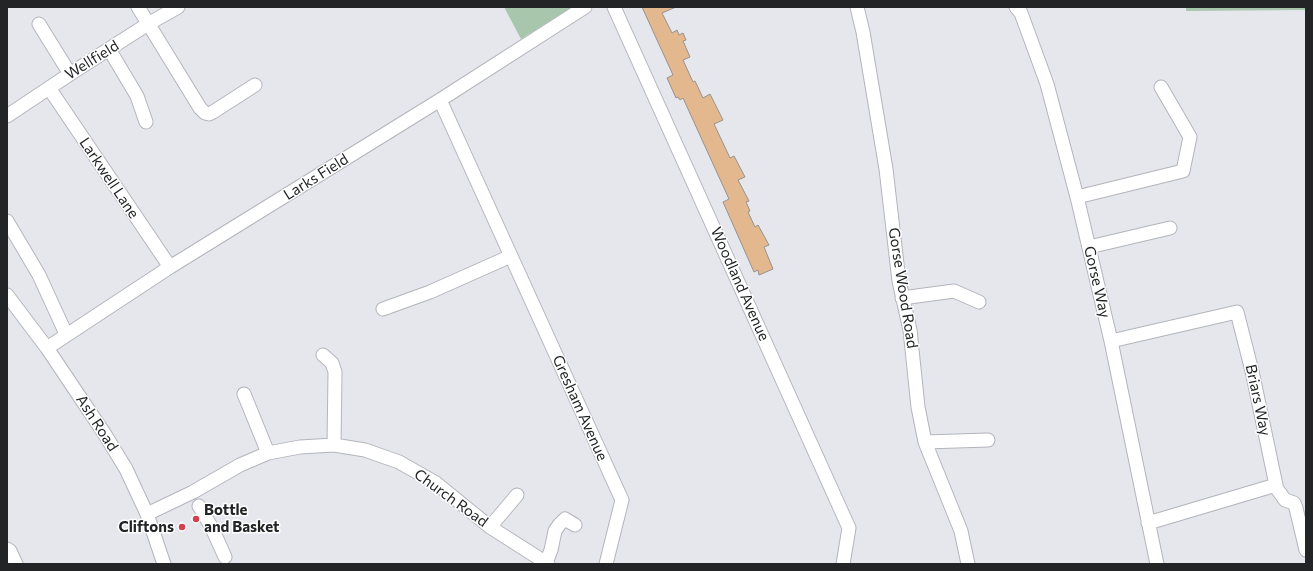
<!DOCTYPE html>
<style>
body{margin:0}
#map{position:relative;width:1313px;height:571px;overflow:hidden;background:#e5e7ed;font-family:Commissioner,sans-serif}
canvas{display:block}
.frame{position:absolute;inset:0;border:8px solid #232426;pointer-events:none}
</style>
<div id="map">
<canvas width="1313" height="571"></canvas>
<div class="frame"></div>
</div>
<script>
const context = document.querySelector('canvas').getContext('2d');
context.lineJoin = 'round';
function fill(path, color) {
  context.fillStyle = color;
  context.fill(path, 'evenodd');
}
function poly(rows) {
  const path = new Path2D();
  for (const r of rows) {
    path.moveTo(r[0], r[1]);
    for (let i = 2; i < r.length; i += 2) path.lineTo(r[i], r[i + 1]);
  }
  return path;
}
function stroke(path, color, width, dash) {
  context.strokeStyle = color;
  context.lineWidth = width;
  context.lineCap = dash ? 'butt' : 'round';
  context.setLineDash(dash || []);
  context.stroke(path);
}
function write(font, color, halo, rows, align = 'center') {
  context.font = font + ' Commissioner,sans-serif';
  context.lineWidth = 3;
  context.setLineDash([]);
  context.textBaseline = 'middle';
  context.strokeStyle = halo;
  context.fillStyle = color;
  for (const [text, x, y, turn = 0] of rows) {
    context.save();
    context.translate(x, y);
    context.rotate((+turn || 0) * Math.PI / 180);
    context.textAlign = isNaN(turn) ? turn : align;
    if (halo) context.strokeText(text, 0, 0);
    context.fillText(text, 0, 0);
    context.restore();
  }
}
fill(poly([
 [504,7,572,7,521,39],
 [1186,7,1306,7,1306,10,1186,11]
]), '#a8c6ac');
const building = poly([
 [642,7,676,7,662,13,672,33,677,30,679,35,683,33,686,40,683,41,690,57,683,60,693,82,695,81,703,98,710,94,723,120,714,124,730,158,734,156,745,177,738,180,749,201,746,202,750,211,748,212,755,227,758,225,769,245,764,247,773,269,759,275,758,270,754,272,723,202,729,199,683,98,680,100,678,97,676,98,667,78,673,75,642,7]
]);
fill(building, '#e4b88f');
stroke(building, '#96918c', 1);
const minor = poly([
 [138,7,200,108,205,113,209,114,213,112,255,85],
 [614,7,849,528,843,564],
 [857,7,863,32,886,169,899,281,910,330,918,407,925,442,961,531,968,564],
 [1016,7,1021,13,1047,84,1077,197,1111,341,1157,564],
 [39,24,70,74],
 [109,49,137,96,146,122],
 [49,88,170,267],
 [440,100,622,500,606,564],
 [7,116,70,74,148,24,178,7],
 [1077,197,1183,171,1190,137,1161,87],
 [7,221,39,275,66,334],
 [1089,247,1170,228],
 [7,295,47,348,104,433,126,469,147,514,164,564],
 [902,298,954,291,979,302],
 [383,309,430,292,511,256],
 [1111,341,1237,312,1252,371,1276,485,1148,523],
 [47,348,170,267,440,100,585,7],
 [323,355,332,363,335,372,334,445],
 [244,394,268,453],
 [925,442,988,440],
 [1275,486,1285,500,1294,503,1296,508,1306,550],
 [199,506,212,528,225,557],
 [147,514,193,492,240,465,268,453,300,447,334,445,365,450,399,462,436,483,490,527,548,564],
 [490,527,517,495],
 [7,549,10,551,16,564],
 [546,563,551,550,555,531,559,525,565,519,575,525]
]);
stroke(minor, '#b3b5bb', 15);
stroke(minor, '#fff', 13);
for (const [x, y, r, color] of [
 [196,519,4,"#d24152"],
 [182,527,4,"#d24152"]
]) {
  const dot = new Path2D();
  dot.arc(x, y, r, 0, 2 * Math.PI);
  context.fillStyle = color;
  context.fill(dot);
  stroke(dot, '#fff', 1.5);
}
write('15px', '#232426', '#fff', [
 ["Wellfield",92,60,-32],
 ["Larks Field",316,177,-32],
 ["Larkwell Lane",109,178,56],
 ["Gorse Way",1097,282,77],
 ["Woodland Avenue",740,284,66],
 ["Gorse Wood Road",903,288,81],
 ["Briars Way",1258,400,78],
 ["Gresham Avenue",580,408,66],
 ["Ash Road",97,423,57],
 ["Church Road",451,498,36]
]);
write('bold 15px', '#232426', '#fff', [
 ["Bottle",204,510],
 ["and Basket",204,527],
 ["Cliftons",174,527,"right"]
], 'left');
</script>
